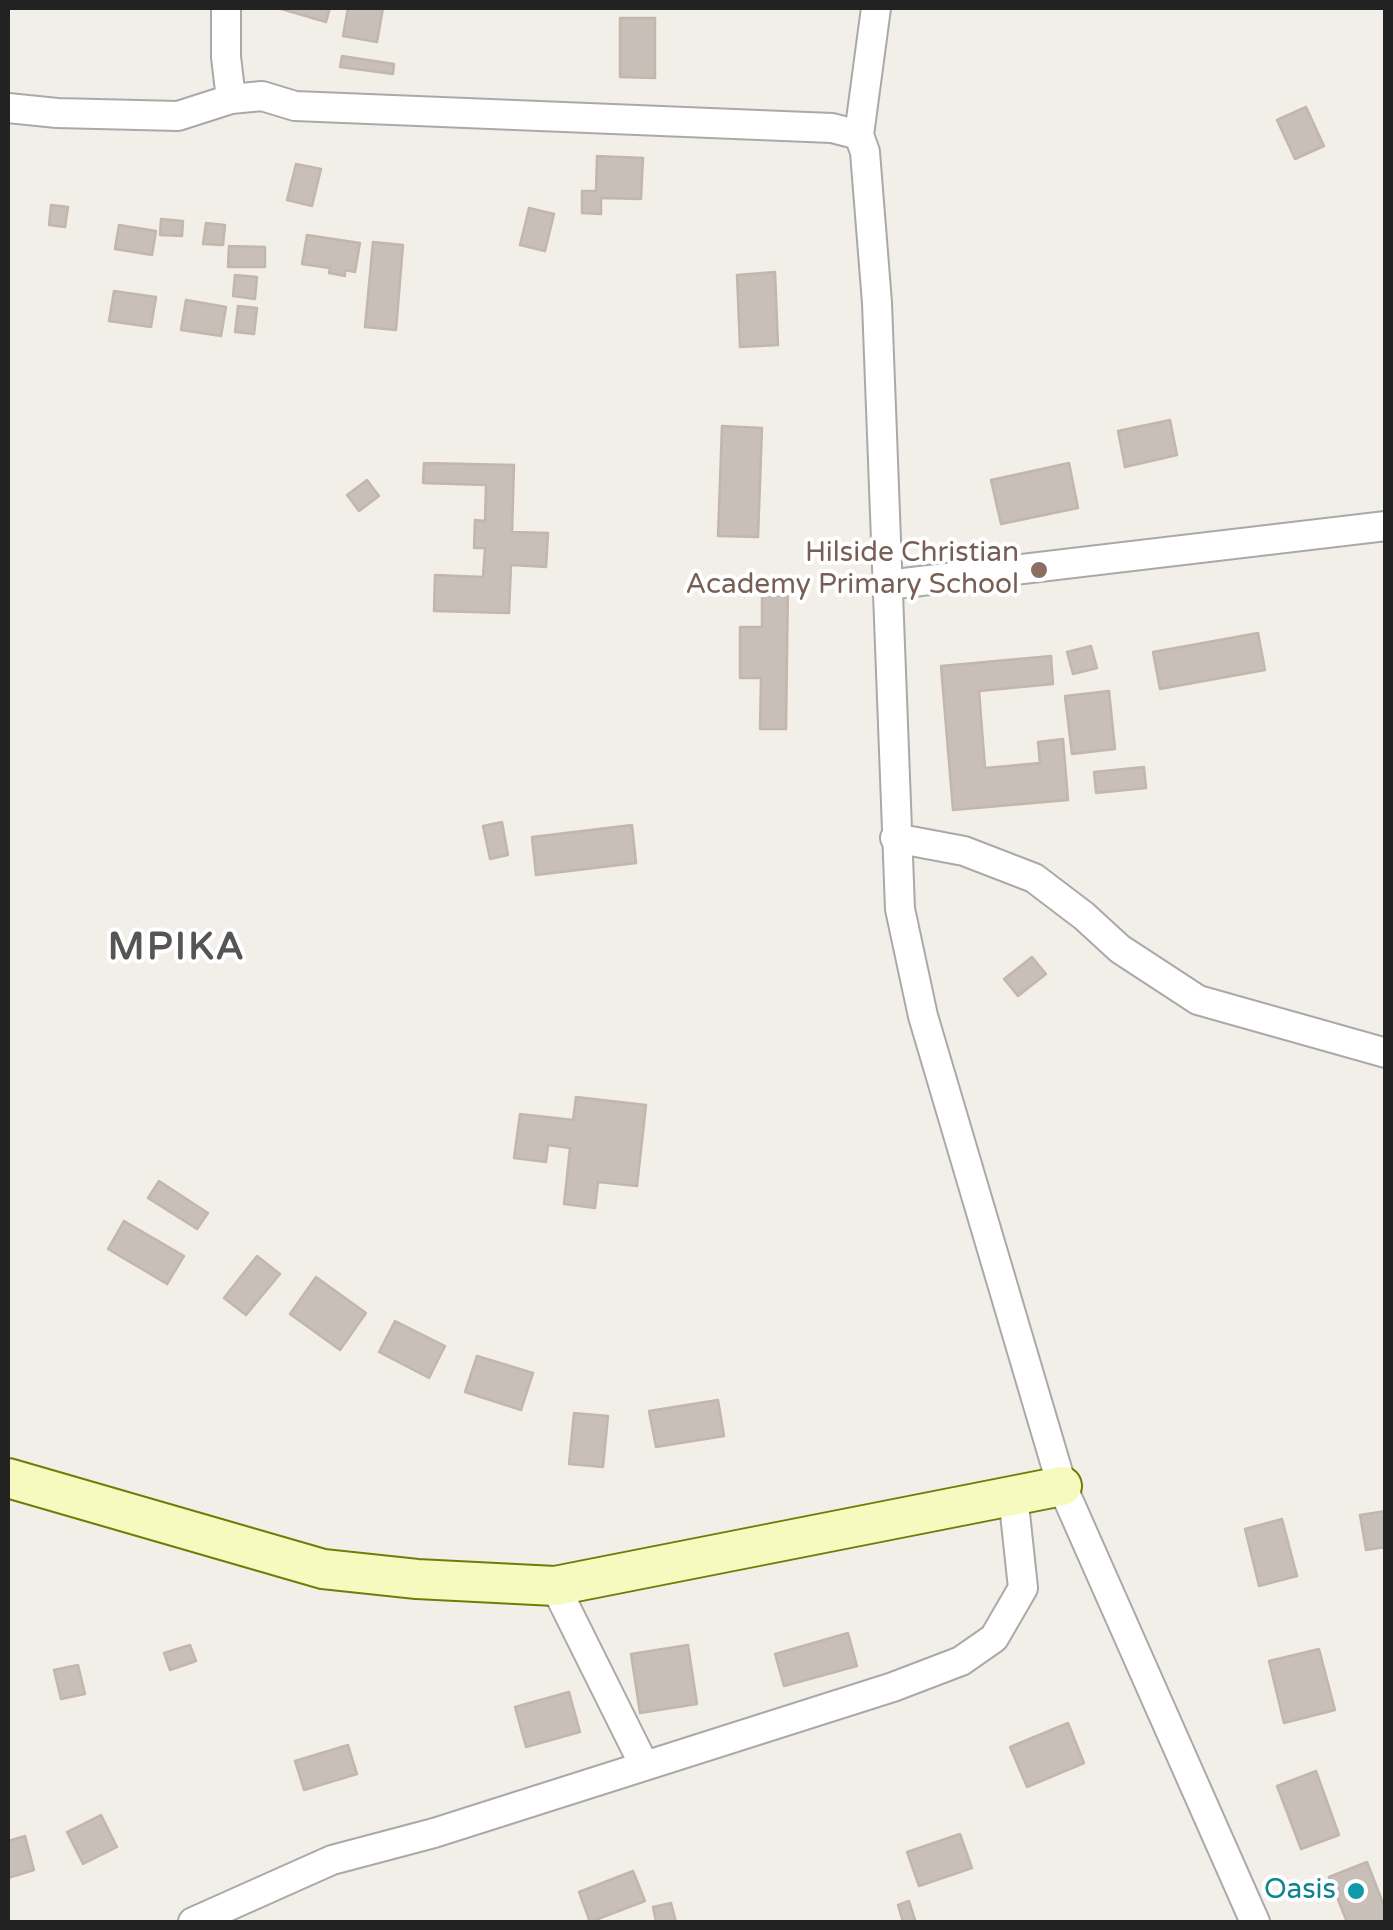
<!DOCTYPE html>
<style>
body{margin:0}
#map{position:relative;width:1393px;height:1930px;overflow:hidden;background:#f2efe9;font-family:"Varela Round",sans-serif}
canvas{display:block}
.frame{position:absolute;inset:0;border:10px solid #222;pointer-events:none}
</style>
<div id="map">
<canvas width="1393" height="1930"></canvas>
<div class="frame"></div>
</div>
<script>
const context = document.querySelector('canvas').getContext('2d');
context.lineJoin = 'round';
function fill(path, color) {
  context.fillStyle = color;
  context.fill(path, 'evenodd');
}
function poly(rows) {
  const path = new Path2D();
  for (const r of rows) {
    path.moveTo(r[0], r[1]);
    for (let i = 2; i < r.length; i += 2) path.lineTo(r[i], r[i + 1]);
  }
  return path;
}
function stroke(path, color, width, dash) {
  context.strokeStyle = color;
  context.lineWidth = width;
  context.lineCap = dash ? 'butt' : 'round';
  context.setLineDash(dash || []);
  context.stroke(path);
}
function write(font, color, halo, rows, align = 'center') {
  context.font = font + ' "Varela Round",sans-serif';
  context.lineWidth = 8;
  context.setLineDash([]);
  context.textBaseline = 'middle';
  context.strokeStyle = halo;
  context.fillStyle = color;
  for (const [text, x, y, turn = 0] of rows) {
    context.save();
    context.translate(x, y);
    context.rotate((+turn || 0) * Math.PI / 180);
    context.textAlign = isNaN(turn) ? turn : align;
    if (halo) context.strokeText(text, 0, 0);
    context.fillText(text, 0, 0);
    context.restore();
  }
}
const building = poly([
 [278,8,330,8,326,22,278,8],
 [348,8,383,8,377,42,343,36,348,8],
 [620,18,655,18,655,78,620,77,620,18],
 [342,56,394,64,393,74,340,67,342,56],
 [1306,107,1324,146,1295,159,1277,120,1306,107],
 [597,156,643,158,641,199,601,198,601,214,582,213,582,191,596,191,597,156],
 [296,164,321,169,312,206,287,200,296,164],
 [51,205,68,207,65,227,49,225,51,205],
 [529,208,554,214,545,251,520,245,529,208],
 [161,219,183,221,182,236,160,235,161,219],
 [206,223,225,225,223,245,203,244,206,223],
 [119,225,156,231,152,255,115,249,119,225],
 [307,235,360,243,355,272,345,270,345,276,329,273,330,268,302,264,307,235],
 [373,242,403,245,396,330,365,327,373,242],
 [229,246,265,247,265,267,228,267,229,246],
 [775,272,778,345,740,347,737,275,775,272],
 [235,275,257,277,255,299,233,296,235,275],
 [114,291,156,297,151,327,109,321,114,291],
 [186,300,226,307,221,336,181,330,186,300],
 [238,306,257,308,254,334,235,332,238,306],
 [1170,420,1177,455,1125,467,1118,431,1170,420],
 [722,426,762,428,758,537,718,536,722,426],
 [424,463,514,465,512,532,548,533,546,567,511,565,509,613,434,611,435,575,483,577,485,548,474,548,475,520,485,521,486,485,423,483,424,463],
 [1069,463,1078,508,1001,524,991,480,1069,463],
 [367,480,379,496,359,511,347,495,367,480],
 [762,582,788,582,786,729,760,729,761,678,740,678,740,627,762,627,762,582],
 [1258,633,1265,670,1160,689,1153,652,1258,633],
 [1091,646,1097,668,1073,674,1067,652,1091,646],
 [1051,656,1053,684,979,691,985,768,1040,763,1038,742,1063,739,1068,800,953,810,941,666,1051,656],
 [1109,691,1115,749,1072,754,1065,696,1109,691],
 [1144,767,1146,788,1096,793,1094,772,1144,767],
 [502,822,508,855,490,859,483,826,502,822],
 [632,825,636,863,536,875,532,837,632,825],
 [1032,957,1046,974,1018,996,1004,979,1032,957],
 [576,1097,646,1105,637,1186,598,1182,595,1208,564,1204,570,1148,548,1145,546,1162,514,1158,520,1114,573,1120,576,1097],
 [159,1181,208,1213,197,1229,148,1198,159,1181],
 [124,1221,184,1256,167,1284,108,1249,124,1221],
 [257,1256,280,1274,246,1315,224,1298,257,1256],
 [316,1277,366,1313,340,1350,290,1314,316,1277],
 [395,1321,445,1346,429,1378,379,1352,395,1321],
 [477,1356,533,1373,521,1410,465,1392,477,1356],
 [718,1400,724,1436,656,1447,649,1411,718,1400],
 [574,1413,608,1416,603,1467,569,1464,574,1413],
 [1386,1511,1386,1547,1366,1550,1360,1515,1386,1511],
 [1282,1519,1297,1576,1259,1586,1245,1529,1282,1519],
 [848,1633,857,1666,784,1686,775,1654,848,1633],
 [190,1645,196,1661,170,1670,164,1653,190,1645],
 [688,1645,697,1704,640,1713,631,1654,688,1645],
 [1319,1649,1335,1710,1284,1723,1269,1661,1319,1649],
 [78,1665,85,1694,61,1699,54,1670,78,1665],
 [569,1692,580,1732,526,1747,515,1707,569,1692],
 [1068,1723,1084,1763,1027,1787,1010,1747,1068,1723],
 [348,1745,357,1774,304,1790,295,1761,348,1745],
 [1316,1771,1339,1835,1301,1849,1277,1786,1316,1771],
 [101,1815,117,1847,83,1864,67,1832,101,1815],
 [960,1834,972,1868,919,1886,907,1852,960,1834],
 [25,1836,34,1870,8,1878,8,1841,25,1836],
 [1367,1862,1386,1911,1386,1922,1347,1922,1329,1877,1367,1862],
 [633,1871,645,1901,590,1922,579,1892,633,1871],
 [909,1901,915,1920,903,1922,898,1905,909,1901],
 [671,1903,676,1922,656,1922,653,1907,671,1903]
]);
fill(building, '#c7bfb8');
stroke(building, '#c4b6ab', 2.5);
const minor = poly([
 [226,8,226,57,231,99,262,96,295,106,832,128,859,135],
 [876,8,859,135,865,152,877,303,900,909,923,1016,1062,1486,1255,1922],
 [8,108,57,113,178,116,231,99],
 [887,585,1386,526],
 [895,838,964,851,1034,878,1084,916,1120,949,1198,1000,1386,1053],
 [555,1586,644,1765],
 [193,1922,332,1860,434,1833,893,1687,961,1661,994,1638,1023,1588,1013,1495]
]);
const secondary = poly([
 [8,1478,323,1569,417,1579,555,1586,1062,1486]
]);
stroke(minor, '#a9a9a9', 32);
stroke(secondary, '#707d05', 42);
stroke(minor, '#fff', 28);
stroke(secondary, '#f7fabf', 38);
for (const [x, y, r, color] of [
 [1039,570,10,"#8d6e63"],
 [1356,1891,10,"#0f9aa8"]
]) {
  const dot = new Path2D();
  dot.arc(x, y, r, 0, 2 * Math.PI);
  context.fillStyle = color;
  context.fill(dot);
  stroke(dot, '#fff', 4);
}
write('28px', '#785e54', '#fff', [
 ["Hilside Christian",1019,554],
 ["Academy Primary School",1019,586]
], 'right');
write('28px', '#0d838f', '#fff', [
 ["Oasis",1336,1891]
], 'right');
context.letterSpacing = '2.5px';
write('bold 38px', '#555', '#fff', [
 ["MPIKA",177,949]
]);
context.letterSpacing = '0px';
</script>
